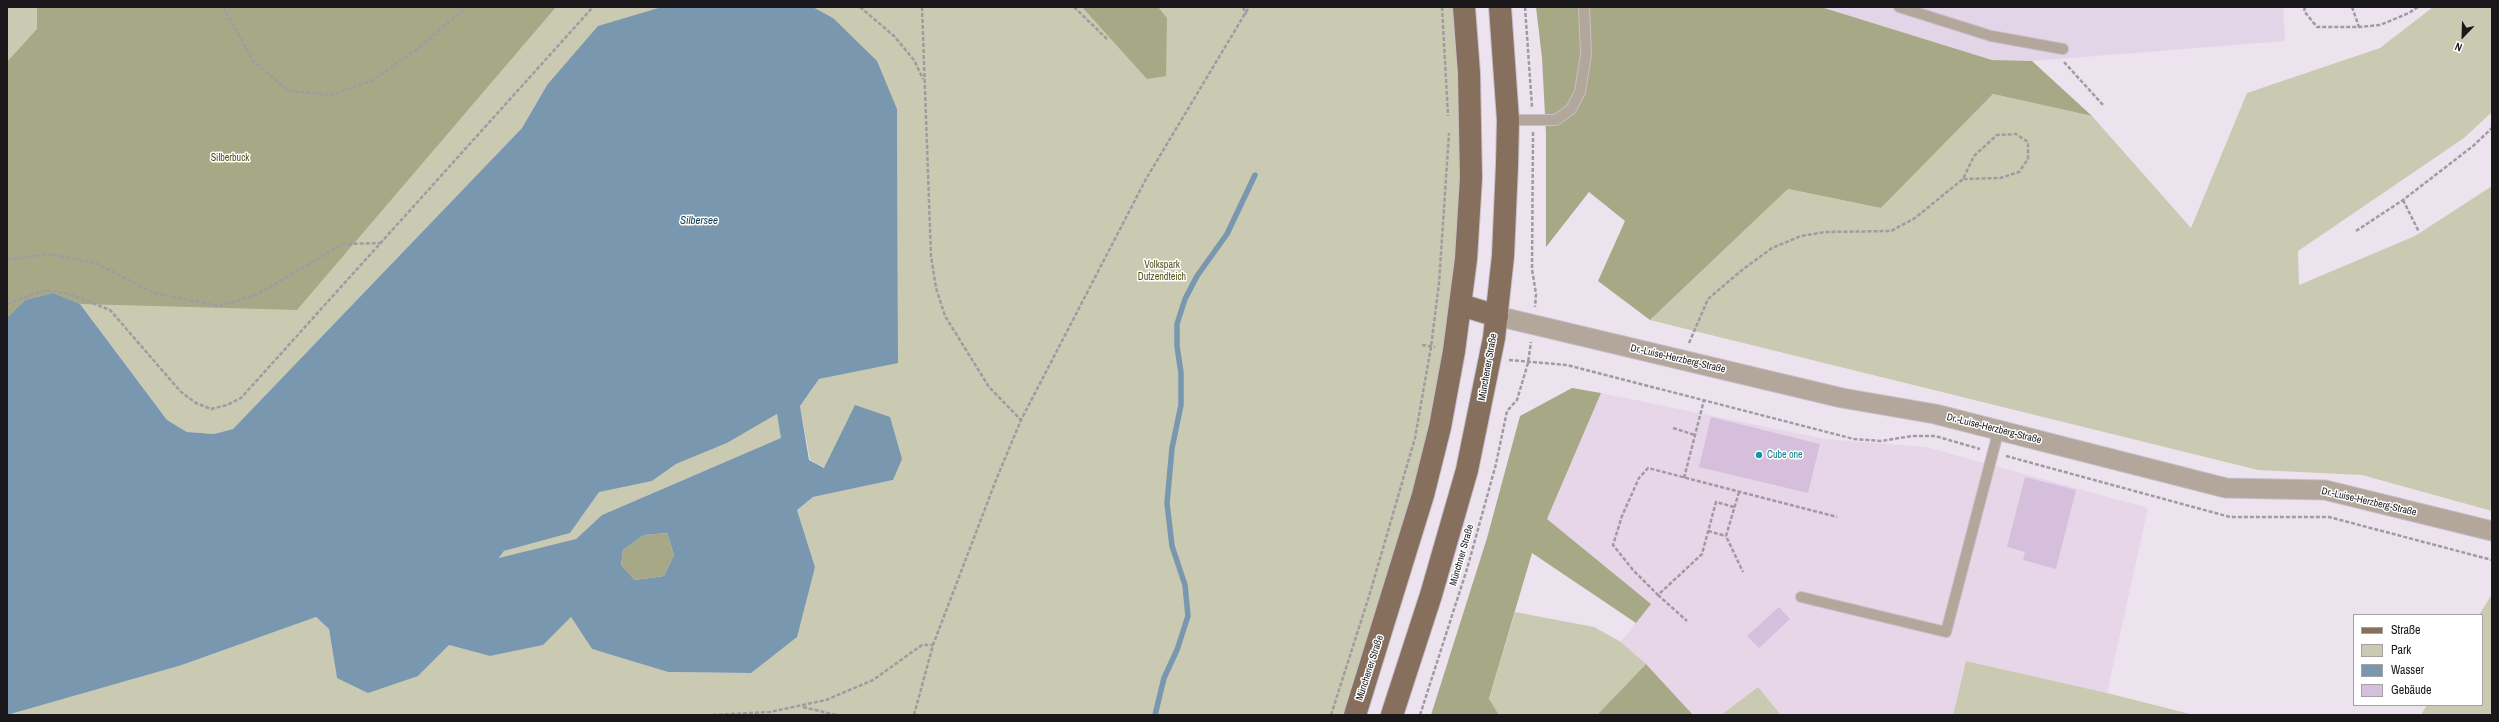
<!DOCTYPE html>
<meta charset="utf-8">
<style>
body{margin:0}
#map{position:relative;width:2499px;height:722px;overflow:hidden;background:#ece3ef;font-family:"Archivo Narrow",sans-serif}
canvas{display:block}
.frame{position:absolute;inset:0;border:8px solid #19171a;pointer-events:none}
.legend{position:absolute;left:2353px;top:614px;width:130px;height:92px;box-sizing:border-box;background:#fff;border:1px solid #a3a2a3;margin:0;padding:5px 7px;list-style:none;font-size:12px;color:#19171a}
.legend li{display:flex;align-items:center;gap:8px;height:20px}
.legend b{width:20px;border:1px solid #a3a2a3}
.north{position:absolute;left:2443px;top:16px;width:40px;height:40px;-webkit-text-stroke:3px #fff;paint-order:stroke;rotate:203deg;font-size:11px;font-weight:700;line-height:16px;text-align:center;color:#19171a}
.north::after{content:'';display:block;margin:auto;width:14px;height:18px;background:#19171a;clip-path:polygon(50% 0,100% 100%,50% 72%,0 100%)}
</style>
<div id="map">
<canvas width="2499" height="722"></canvas>
<div class="frame"></div>
<ul class="legend">
<li><b style="height:5px;background:#866f5c"></b>Straße</li>
<li><b style="height:11px;background:#c9cab1"></b>Park</li>
<li><b style="height:11px;background:#7997ae"></b>Wasser</li>
<li><b style="height:11px;background:#d5bfdd"></b>Gebäude</li>
</ul>
<div class="north">N</div>
</div>
<script>
const context = document.querySelector('canvas').getContext('2d');
context.lineJoin = 'round';
function fill(path, color) {
  context.fillStyle = color;
  context.fill(path, 'evenodd');
}
function poly(rows) {
  const path = new Path2D();
  for (const r of rows) {
    path.moveTo(r[0], r[1]);
    for (let i = 2; i < r.length; i += 2) path.lineTo(r[i], r[i + 1]);
  }
  return path;
}
function stroke(path, color, width, dash) {
  context.strokeStyle = color;
  context.lineWidth = width;
  context.lineCap = dash ? 'butt' : 'round';
  context.setLineDash(dash || []);
  context.stroke(path);
}
function write(font, color, halo, rows, align = 'center') {
  context.font = font + ' "Archivo Narrow",sans-serif';
  context.lineWidth = 3;
  context.setLineDash([]);
  context.textBaseline = 'middle';
  context.strokeStyle = halo;
  context.fillStyle = color;
  for (const [text, x, y, turn = 0] of rows) {
    context.save();
    context.translate(x, y);
    context.rotate((+turn || 0) * Math.PI / 180);
    context.textAlign = isNaN(turn) ? turn : align;
    if (halo) context.strokeText(text, 0, 0);
    context.fillText(text, 0, 0);
    context.restore();
  }
}
fill(poly([
 [1821,7,2283,7,2285,41,2032,61,1992,60]
]), '#e2d5e7');
fill(poly([
 [1601,393,1825,439,1926,447,2148,508,2107,693,1966,661,1953,715,1781,715,1758,687,1721,715,1693,715,1646,664,1621,642,1650,604,1547,519]
]), '#e7d6e8');
fill(poly([
 [7,7,662,7,547,85,522,128,233,429,214,434,187,432,167,420,80,304,25,300,7,318],
 [813,7,1455,7,1459,46,1463,183,1451,324,1418,480,1346,715,7,715,182,665,316,617,329,629,337,678,418,676,449,645,490,656,542,645,571,617,592,649,668,672,751,673,815,567,797,510,813,497,893,480,825,468,810,460,800,406,819,379,898,362,897,109,833,18],
 [2433,7,2492,7,2492,112,2464,138,2298,251,2299,285,2415,236,2492,186,2492,511,2362,475,2258,470,1650,320,1788,189,1881,208,1993,94,2092,116,2191,228,2247,93,2380,48],
 [777,414,782,438,602,515,576,539,499,559,504,551,570,533,599,491,652,481,676,464,727,443],
 [2492,594,2492,715,2421,715,2427,705,2482,705,2482,615,2479,615],
 [1515,612,1594,627,1621,642,1646,664,1597,715,1499,715,1489,700],
 [1966,661,2107,693,2194,715,1953,715],
 [1758,687,1781,715,1721,715]
]), '#c9cab1');
fill(poly([
 [37,7,556,7,297,310,80,304,53,293,25,300,7,318,7,62,37,29],
 [1082,7,1158,7,1167,18,1166,76,1147,79],
 [1536,7,1821,7,1992,60,2032,61,2092,116,1993,94,1881,208,1788,189,1650,320,1598,281,1625,221,1589,192,1546,247,1546,134,1542,58],
 [1572,388,1601,393,1547,519,1651,604,1636,623,1532,553,1489,699,1499,715,1431,715,1487,538,1520,416],
 [667,533,674,555,664,576,635,580,621,565,623,550,644,535],
 [1646,664,1693,715,1597,715]
]), '#a7a986');
fill(poly([
 [662,7,813,7,833,18,877,61,897,109,898,363,819,379,800,406,809,460,824,468,855,405,890,417,902,459,893,480,813,497,797,510,815,567,797,637,751,673,668,672,592,649,571,617,543,645,490,656,449,645,418,676,368,693,337,678,329,629,316,617,182,665,7,715,7,318,25,300,53,293,80,304,167,420,187,432,214,434,233,429,522,128,547,85,598,26],
 [777,414,781,438,602,515,576,539,499,558,504,551,570,533,599,492,652,481,676,464,727,443],
 [667,533,674,555,664,576,635,580,621,565,623,550,644,535]
]), '#7997ae');
stroke(poly([
 [1155,715,1164,678,1177,650,1188,616,1185,585,1172,546,1167,503,1172,448,1181,405,1181,373,1177,346,1177,324,1185,299,1197,276,1227,234,1255,175]
]), '#7997ae', 5.5);
fill(poly([
 [1711,417,1820,444,1808,493,1699,467],
 [2025,477,2076,490,2056,569,2023,560,2025,552,2007,547],
 [1779,607,1790,619,1759,648,1747,636]
]), '#d5bfdd');
const service = poly([
 [1899,7,1991,36,2063,49],
 [1508,120,1556,120,1571,109,1580,92,1586,54,1584,7],
 [1801,597,1946,632,1999,429]
]);
const minor = poly([
 [1497,316,1842,398,1935,414,2226,488,2325,490,2492,531]
]);
const primary = poly([
 [1461,305,1497,316],
 [1355,715,1423,495,1440,427,1454,351,1466,259,1471,178,1469,73,1464,7],
 [1392,715,1431,595,1467,470,1494,338,1503,256,1507,165,1508,120,1500,7]
]);
stroke(service, '#c6bec9', 12);
stroke(minor, '#c6bec9', 21);
stroke(primary, '#c6bec9', 24);
stroke(poly([
 [223,7,254,62,289,91,331,95,373,80,420,47,466,7],
 [860,7,894,36,914,60,923,79],
 [922,7,931,256,936,288,945,316,989,387,1021,420],
 [1074,7,1107,39],
 [1243,7,1246,15],
 [1442,7,1448,116],
 [1525,7,1532,107],
 [2305,7,2304,11,2317,27,2359,27,2380,25,2409,13,2418,7],
 [2352,7,2359,27],
 [2064,62,2103,105],
 [1533,132,1532,269,1536,294,1535,307],
 [2403,200,2419,232],
 [2356,231,2403,200,2473,146,2492,128],
 [7,260,47,254,96,263,154,293,219,306,256,295,343,244,381,243],
 [7,304,45,290,69,294,110,310,181,392,196,403,211,409,227,405,241,398,593,7],
 [1689,343,1708,299,1742,270,1772,248,1801,236,1825,232,1891,231,1915,218,1963,179,1974,156,1997,135,2016,134,2028,142,2028,159,2019,172,2000,178,1963,179],
 [1422,345,1435,347],
 [1509,360,1567,365,1854,439,1881,441,1912,436,1935,436,1980,449],
 [1673,428,1695,435],
 [2006,456,2230,517,2329,517,2492,560],
 [1684,478,1704,400],
 [1739,492,1726,536,1743,572],
 [1734,507,1716,502,1702,554,1658,595,1633,570,1613,545,1622,516,1639,478,1648,468,1837,517],
 [1708,531,1726,536],
 [1658,595,1687,621],
 [803,707,836,715],
 [713,715,770,712,826,700,873,680,922,645,933,645],
 [914,715,933,645,996,480,1021,420,1146,179,1249,7],
 [1331,715,1370,593,1415,438,1431,347,1439,283,1449,133],
 [1420,715,1467,569,1496,464,1507,411,1517,400,1528,363,1531,342]
]), '#a09aa3', 2.5, [4, 2]);
stroke(service, '#b3a69b', 10);
stroke(minor, '#b3a69b', 19);
stroke(primary, '#866f5c', 22);
for (const [x, y, r, color] of [
 [1759,455,4,"#0f9aa8"]
]) {
  const dot = new Path2D();
  dot.arc(x, y, r, 0, 2 * Math.PI);
  context.fillStyle = color;
  context.fill(dot);
  stroke(dot, '#fff', 1.5);
}
write('10px', '#505117', '#fff', [
 ["Silberbuck",230,158],
 ["Volkspark",1162,265],
 ["Dutzendteich",1162,277]
]);
write('10px', '#19171a', '#fff', [
 ["Dr.-Luise-Herzberg-Straße",1678,359,13],
 ["Münchener Straße",1488,367,-80],
 ["Dr.-Luise-Herzberg-Straße",1994,429,14],
 ["Dr.-Luise-Herzberg-Straße",2369,502,13],
 ["Münchner Straße",1462,555,-74],
 ["Münchener Straße",1370,668,-72]
]);
write('10px', '#0d838f', '#fff', [
 ["Cube one",1767,455]
], 'left');
write('italic 11px', '#0e364f', '#fff', [
 ["Silbersee",699,221]
]);
</script>
